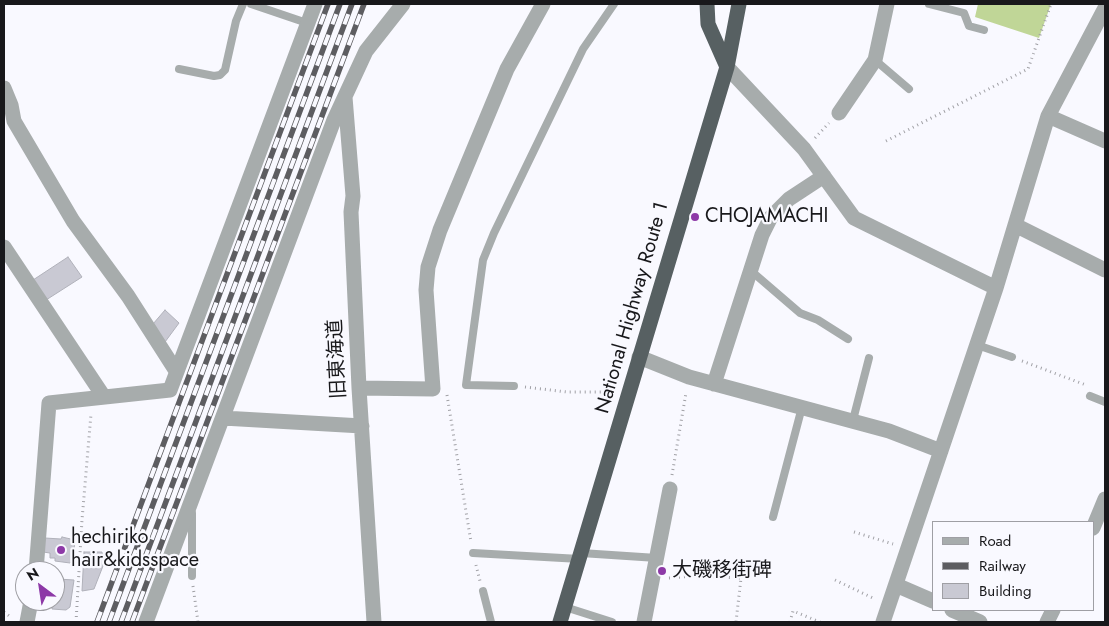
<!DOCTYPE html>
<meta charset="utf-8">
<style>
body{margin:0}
#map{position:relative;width:1109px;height:626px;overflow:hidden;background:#f9f9ff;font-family:Jost,sans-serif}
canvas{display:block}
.frame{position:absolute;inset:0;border:5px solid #18181b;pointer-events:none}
.legend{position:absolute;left:932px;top:521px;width:162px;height:90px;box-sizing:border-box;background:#f9f9ff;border:1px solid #9f9fa4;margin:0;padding:6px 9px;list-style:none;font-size:15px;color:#18181b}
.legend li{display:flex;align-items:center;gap:10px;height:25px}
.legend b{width:25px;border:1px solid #9f9fa4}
.north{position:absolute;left:15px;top:561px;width:50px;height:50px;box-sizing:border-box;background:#f9f9ff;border:1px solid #9f9fa4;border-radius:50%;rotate:329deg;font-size:14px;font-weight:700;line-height:20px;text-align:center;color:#18181b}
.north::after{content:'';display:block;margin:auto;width:18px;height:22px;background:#8d39a7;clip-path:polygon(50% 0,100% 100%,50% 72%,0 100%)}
</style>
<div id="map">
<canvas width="1109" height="626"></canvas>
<div class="frame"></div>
<ul class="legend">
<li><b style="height:6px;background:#a7acac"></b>Road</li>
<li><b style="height:6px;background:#5d5d61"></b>Railway</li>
<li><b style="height:14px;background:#c9c9d3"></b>Building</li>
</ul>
<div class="north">N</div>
</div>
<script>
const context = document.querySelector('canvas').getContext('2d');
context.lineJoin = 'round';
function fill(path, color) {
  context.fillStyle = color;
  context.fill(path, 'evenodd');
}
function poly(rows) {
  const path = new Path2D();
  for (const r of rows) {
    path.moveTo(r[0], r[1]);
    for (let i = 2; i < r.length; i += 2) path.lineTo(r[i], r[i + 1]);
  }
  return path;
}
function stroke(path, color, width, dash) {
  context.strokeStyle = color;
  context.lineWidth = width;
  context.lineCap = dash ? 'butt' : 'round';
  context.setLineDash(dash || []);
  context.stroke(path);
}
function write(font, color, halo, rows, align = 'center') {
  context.font = font + ' Jost,"Noto Sans JP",sans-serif';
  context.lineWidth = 4.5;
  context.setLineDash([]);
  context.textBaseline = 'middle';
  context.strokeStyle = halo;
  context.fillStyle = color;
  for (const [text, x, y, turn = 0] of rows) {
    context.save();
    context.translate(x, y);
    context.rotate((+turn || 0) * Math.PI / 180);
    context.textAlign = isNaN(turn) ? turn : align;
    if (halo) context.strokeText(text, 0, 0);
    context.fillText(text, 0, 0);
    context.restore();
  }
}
fill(poly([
 [978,4,1051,4,1039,38,975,17]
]), '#c0d697');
const building = poly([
 [68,257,82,277,46,300,33,280,68,257],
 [165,310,179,323,165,342,154,332,157,328,153,324,165,310],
 [62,537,75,540,73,560,70,563,55,561,55,558,50,558,50,553,43,552,45,538,61,539,62,537],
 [84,552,102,552,103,566,94,589,82,591,84,552],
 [58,579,74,580,70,607,66,610,52,609,52,607,49,606,49,601,55,601,58,579]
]);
fill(building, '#c9c9d3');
stroke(building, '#b0b1ba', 1);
stroke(poly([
 [815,138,829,123],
 [886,141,1028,69,1051,4],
 [1022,361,1086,385],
 [525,387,567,392,613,392],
 [447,395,471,542],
 [672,475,686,393],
 [854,532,893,544],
 [476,565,480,581],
 [669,578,695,576,741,578,736,622],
 [835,580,875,599],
 [193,586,198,622],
 [4,612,12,618],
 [76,622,82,520,91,414],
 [790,622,793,611,820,622]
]), '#a1a1a6', 3, [1, 4]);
stroke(poly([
 [251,4,307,23],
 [929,4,964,13,969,26,984,30],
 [875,60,909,89],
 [179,69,214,76,220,75,225,70,236,21,243,4],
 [750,270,800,313,818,320,848,339],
 [977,345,1012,357],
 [514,386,466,385,483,260,494,233,583,49,614,4],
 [1090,396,1105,402],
 [853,420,869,358],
 [192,513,192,576],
 [773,517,802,407],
 [473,553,580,559],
 [581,553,657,558],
 [483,591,491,622],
 [565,607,612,622]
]), '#a7acac', 8);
stroke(poly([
 [727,67,804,149,854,218,996,288],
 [4,88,11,105,14,121,73,221,128,296,176,371],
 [345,97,353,196,351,212,359,388,374,622],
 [839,113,875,60,887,4],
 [1048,116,1105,141],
 [1015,225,1105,270],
 [4,247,104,397],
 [639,357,689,377,889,431,941,451],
 [714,384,762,235,771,217,789,199,824,176],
 [359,388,433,389,426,290,428,267,440,230,507,69,543,4],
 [223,418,362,426],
 [1093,528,1105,499],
 [36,571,49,403,170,390,315,4],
 [896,585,933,601],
 [952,610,980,622],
 [27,622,31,601],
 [146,622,334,120,366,51,403,4],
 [644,622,670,489],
 [883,622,996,288,1048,116,1105,8],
 [1047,622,1053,610]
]), '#a7acac', 15);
stroke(poly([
 [707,4,708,24,727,67],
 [560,622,727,67,739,4]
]), '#576062', 15);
const rail = poly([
 [97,622,328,4],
 [109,622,340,4],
 [121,622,352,4],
 [132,622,364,4]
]);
stroke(rail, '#5d5d61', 5.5);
stroke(rail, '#f9f9ff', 4, [11]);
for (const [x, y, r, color] of [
 [695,217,5,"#8d39a7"],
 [61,550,5,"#8d39a7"],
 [662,571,5,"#8d39a7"]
]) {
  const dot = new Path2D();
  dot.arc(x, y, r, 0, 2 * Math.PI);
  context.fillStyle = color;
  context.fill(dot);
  stroke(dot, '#f9f9ff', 2);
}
write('20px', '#18181b', '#f9f9ff', [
 ["CHOJAMACHI",705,217],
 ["hechiriko",71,538],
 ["hair&kidsspace",71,561],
 ["大磯移街碑",672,571]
], 'left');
write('20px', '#18181b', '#f9f9ff', [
 ["National Highway Route 1",633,308,-74],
 ["旧東海道",338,359,-93]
]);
</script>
